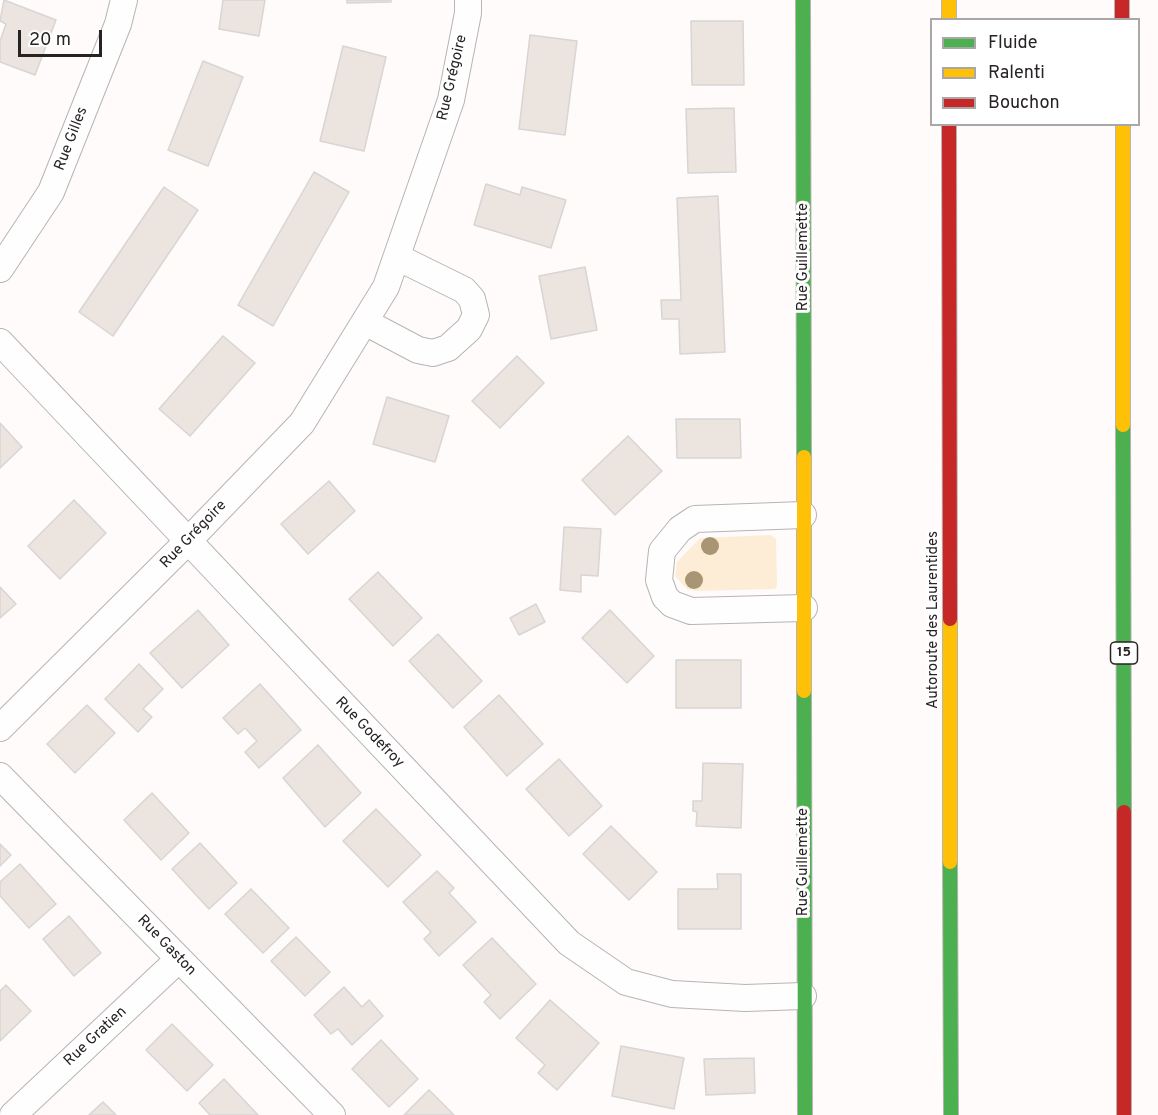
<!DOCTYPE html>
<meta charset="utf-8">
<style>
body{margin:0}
#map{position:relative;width:1158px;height:1115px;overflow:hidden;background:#fefbfa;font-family:Overpass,sans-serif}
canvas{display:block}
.legend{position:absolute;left:930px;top:18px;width:210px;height:108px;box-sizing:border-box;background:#fff;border:2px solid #a9a7a7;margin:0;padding:8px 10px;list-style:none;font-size:18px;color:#282323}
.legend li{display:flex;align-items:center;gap:12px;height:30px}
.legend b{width:30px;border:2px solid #a9a7a7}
.scale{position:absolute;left:18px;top:30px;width:84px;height:27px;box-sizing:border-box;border:3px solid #282323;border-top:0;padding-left:8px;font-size:18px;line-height:21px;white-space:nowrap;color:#282323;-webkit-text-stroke:4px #fff;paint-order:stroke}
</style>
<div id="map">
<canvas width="1158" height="1115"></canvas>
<ul class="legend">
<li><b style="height:8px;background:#4caf50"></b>Fluide</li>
<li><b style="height:8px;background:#ffc107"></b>Ralenti</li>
<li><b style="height:8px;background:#c62828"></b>Bouchon</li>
</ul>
<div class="scale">20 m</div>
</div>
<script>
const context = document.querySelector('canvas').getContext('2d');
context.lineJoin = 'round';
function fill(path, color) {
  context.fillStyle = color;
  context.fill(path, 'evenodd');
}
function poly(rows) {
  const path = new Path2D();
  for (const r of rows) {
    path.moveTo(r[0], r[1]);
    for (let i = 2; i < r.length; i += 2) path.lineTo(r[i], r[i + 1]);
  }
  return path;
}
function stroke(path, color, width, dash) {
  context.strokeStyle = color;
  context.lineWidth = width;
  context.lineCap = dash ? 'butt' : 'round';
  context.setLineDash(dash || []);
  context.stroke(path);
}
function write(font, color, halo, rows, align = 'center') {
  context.font = font + ' Overpass,sans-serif';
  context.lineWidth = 6;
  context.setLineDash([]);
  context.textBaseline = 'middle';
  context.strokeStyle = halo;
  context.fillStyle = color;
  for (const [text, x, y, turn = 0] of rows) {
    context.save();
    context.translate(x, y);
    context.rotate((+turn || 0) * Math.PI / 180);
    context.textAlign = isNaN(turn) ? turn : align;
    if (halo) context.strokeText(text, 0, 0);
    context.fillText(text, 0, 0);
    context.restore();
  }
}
fill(poly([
 [771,535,776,539,777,586,775,589,696,591,687,589,675,576,677,562,700,538]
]), '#feedd6');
const building = poly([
 [4,0,56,20,35,75,0,62,0,41,6,24,0,21,4,0],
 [223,0,265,0,259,36,219,29,223,0],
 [347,0,391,0,391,2,347,3,347,0],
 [691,21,743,21,744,85,692,85,691,21],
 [530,35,577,41,565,135,519,129,530,35],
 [343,46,386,57,364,151,320,141,343,46],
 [203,61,243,77,208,166,168,150,203,61],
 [734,108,736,172,688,173,686,109,734,108],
 [314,172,349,192,273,326,238,305,314,172],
 [486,184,520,195,522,187,566,200,551,248,474,225,486,184],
 [164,187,198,210,113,336,79,312,164,187],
 [718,196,725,352,680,354,679,319,662,319,661,300,681,300,677,198,718,196],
 [585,267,597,330,551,339,539,276,585,267],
 [223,336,255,363,190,436,159,409,223,336],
 [517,356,544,383,500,428,472,401,517,356],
 [387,397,449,416,435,462,373,444,387,397],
 [676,419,740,419,741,458,677,458,676,419],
 [0,423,22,447,0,468,0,423],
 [628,436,662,471,615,515,582,480,628,436],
 [329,481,355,511,308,554,281,524,329,481],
 [74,500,106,533,60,579,28,546,74,500],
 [564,527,601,529,598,576,581,575,581,592,560,590,564,527],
 [378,572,422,618,393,646,349,599,378,572],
 [0,587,16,604,0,618,0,587],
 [536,604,545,622,519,635,510,618,536,604],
 [198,610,229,645,182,688,150,653,198,610],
 [610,610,654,656,627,683,582,638,610,610],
 [438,634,482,681,453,708,409,661,438,634],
 [676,660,741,660,741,708,676,708,676,660],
 [139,664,163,689,143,709,152,717,138,732,105,699,139,664],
 [260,684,301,730,259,768,245,752,257,741,245,728,238,734,223,718,260,684],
 [499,695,543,744,507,776,464,727,499,695],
 [87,705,115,733,75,773,47,744,87,705],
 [318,745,361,793,325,827,283,778,318,745],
 [559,759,602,806,569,836,526,789,559,759],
 [703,763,743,764,741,828,696,826,697,812,693,811,693,801,702,801,703,763],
 [152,793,189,833,161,860,124,820,152,793],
 [376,809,421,855,388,887,343,841,376,809],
 [611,826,657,872,629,900,583,854,611,826],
 [200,843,237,883,209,909,172,869,200,843],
 [0,844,11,855,0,866,0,844],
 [20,864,56,904,29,928,0,896,0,882,20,864],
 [437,871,454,888,449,893,476,922,439,956,424,939,431,932,403,902,437,871],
 [717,874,741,874,741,929,678,929,678,889,718,889,717,874],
 [251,889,289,928,263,953,225,914,251,889],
 [69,916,101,953,74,976,43,939,69,916],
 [296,937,330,972,305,996,271,961,296,937],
 [492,938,536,984,500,1019,484,1002,491,995,463,965,492,938],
 [6,985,31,1011,0,1041,0,991,6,985],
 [344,987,362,1007,369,1000,383,1016,352,1045,338,1029,331,1034,314,1015,344,987],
 [550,1000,599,1043,557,1090,538,1073,545,1065,516,1038,550,1000],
 [172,1024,213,1065,187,1091,146,1050,172,1024],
 [381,1040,418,1079,389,1107,352,1069,381,1040],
 [621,1046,684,1058,674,1109,612,1096,621,1046],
 [754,1058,755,1093,706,1095,704,1059,754,1058],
 [224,1079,258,1115,210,1115,199,1103,224,1079],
 [429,1090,454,1115,404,1115,429,1090],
 [103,1102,116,1115,89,1115,103,1102]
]);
fill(building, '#ebe4df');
stroke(building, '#d8d5d4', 1.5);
const street = poly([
 [0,269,51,192,118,24,124,0],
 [365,322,418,350,433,353,448,348,469,329,476,315,472,299,464,290,397,257],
 [0,342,569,943,626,982,672,994,745,998,803,996],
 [803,515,695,519,680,529,662,551,659,580,665,597,672,604,691,611,804,608],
 [0,728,187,542,302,423,386,287,451,100,468,13,468,0],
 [0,776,332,1115],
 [13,1115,179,959]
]);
const fast = poly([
 [803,0,804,457],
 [1123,425,1124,812],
 [804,691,805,1115],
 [950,862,951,1115]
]);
const slow = poly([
 [949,0,949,20],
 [1123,124,1123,425],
 [804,457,804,691],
 [950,619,950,862]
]);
const jam = poly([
 [1122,0,1122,20],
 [949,124,950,619],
 [1124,812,1124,1115]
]);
stroke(street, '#b7b4b3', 28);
stroke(fast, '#b7b4b3', 16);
stroke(slow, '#b7b4b3', 16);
stroke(jam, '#b7b4b3', 16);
stroke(street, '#fffefe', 26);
stroke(fast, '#4caf50', 14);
stroke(slow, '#ffc107', 14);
stroke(jam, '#c62828', 14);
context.fillStyle = '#a89573';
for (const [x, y] of [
 [710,546],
 [694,580]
]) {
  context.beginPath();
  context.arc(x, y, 9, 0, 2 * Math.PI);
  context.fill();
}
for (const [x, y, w] of [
 [1124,653,27]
]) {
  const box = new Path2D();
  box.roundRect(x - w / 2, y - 11, w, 22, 4.5);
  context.fillStyle = '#fff';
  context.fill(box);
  stroke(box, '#282323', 1.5);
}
write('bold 14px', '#282323', null, [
 ["15",1124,653]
]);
write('15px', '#282323', '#fff', [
 ["Rue Grégoire",453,78,-77],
 ["Rue Gilles",72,139,-69],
 ["Rue Guillemette",804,257,-90],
 ["Rue Grégoire",194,535,-46],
 ["Autoroute des Laurentides",934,620,-90],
 ["Rue Godefroy",369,733,46],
 ["Rue Guillemette",804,862,-90],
 ["Rue Gaston",166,946,46],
 ["Rue Gratien",96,1037,-43]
]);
</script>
